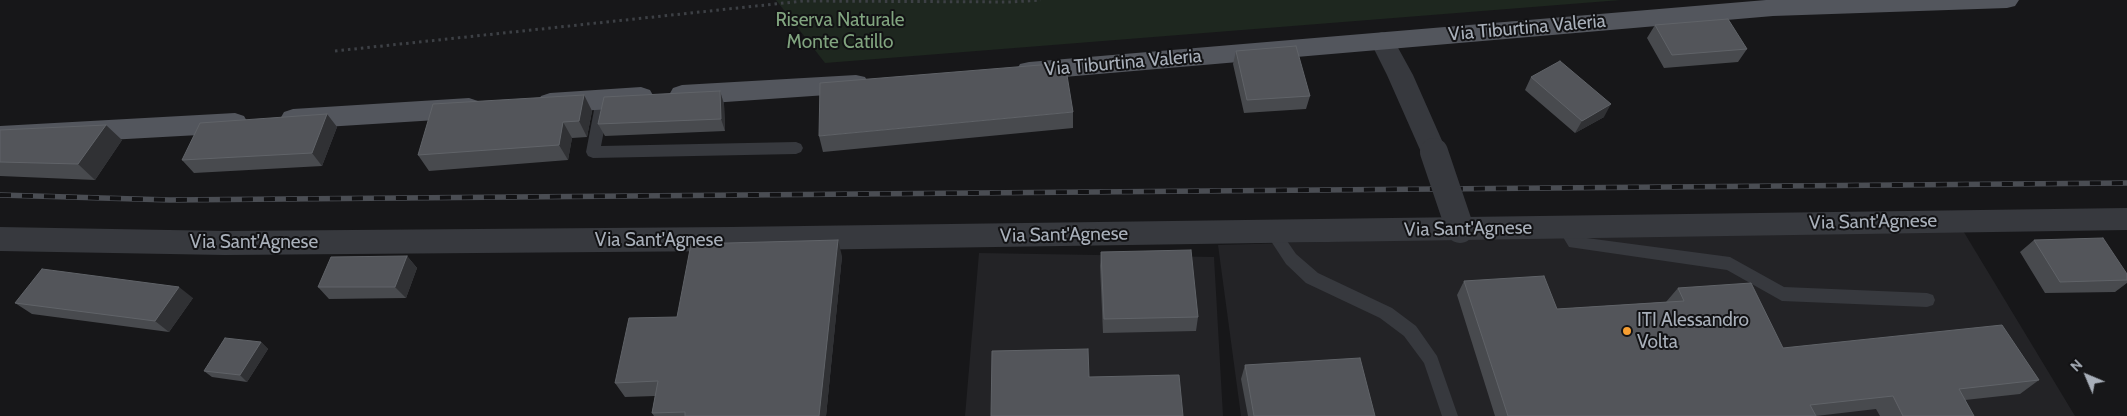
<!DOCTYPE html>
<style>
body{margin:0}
#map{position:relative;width:2127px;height:416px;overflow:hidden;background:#171719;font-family:Cabin,sans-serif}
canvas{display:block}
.north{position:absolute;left:2062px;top:351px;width:50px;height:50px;-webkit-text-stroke:4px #121214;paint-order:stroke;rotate:315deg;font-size:14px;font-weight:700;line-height:20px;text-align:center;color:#a8afb9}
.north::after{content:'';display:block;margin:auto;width:18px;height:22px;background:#a8afb9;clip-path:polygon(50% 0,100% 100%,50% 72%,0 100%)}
</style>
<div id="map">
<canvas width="2127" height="416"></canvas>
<div class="north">N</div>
</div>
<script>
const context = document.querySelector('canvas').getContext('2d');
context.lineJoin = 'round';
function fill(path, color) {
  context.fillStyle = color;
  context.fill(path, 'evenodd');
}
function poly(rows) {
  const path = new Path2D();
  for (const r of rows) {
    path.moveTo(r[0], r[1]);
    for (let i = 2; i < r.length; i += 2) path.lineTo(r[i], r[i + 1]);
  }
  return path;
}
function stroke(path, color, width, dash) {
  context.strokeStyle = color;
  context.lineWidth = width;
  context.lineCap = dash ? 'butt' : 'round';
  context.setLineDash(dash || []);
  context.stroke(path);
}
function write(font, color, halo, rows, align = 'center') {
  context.font = font + ' Cabin,sans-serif';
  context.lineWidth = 4;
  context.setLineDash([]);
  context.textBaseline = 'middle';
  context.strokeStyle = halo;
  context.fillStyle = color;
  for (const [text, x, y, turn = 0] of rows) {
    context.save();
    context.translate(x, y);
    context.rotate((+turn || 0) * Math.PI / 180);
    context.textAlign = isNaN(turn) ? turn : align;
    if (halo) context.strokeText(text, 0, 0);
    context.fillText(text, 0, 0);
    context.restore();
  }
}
fill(poly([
 [1959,224,2075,416,1241,416,1218,245],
 [979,253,1214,257,1223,416,965,416]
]), '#232326');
fill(poly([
 [776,0,1621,0,825,63]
]), '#1e271f');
stroke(poly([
 [335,51,803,1,1011,2,1041,0]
]), '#3d4045', 3, [2.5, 4]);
fill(poly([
 [602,100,607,101,609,105,601,146,796,142,801,144,803,148,801,152,796,154,593,158,588,156,586,152,595,105,597,101,602,100],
 [1565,221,1570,223,1579,237,1730,257,1784,287,1927,293,1933,295,1935,300,1933,305,1927,307,1782,301,1727,270,1569,247,1557,227,1560,223,1565,221],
 [1273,226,1278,228,1296,254,1318,273,1392,308,1416,326,1437,356,1458,416,1442,416,1424,363,1404,336,1380,318,1306,283,1286,264,1265,232,1268,228,1273,226]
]), '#37393e');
fill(poly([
 [1382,32,1391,35,1413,75,1447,152,1443,159,1434,162,1425,159,1421,152,1387,75,1370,41,1373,35,1382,32],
 [2127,208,2127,230,730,251,225,255,0,251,0,227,225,231,730,227,2127,208]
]), '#37393e');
fill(poly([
 [1766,0,2019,0,2015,6,2007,8,1773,16,1029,80,1020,78,1016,71,1020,64,1029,62,1766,0],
 [856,75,865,77,869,84,865,91,856,93,682,105,673,102,669,95,673,88,682,85,856,75],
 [641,87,650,90,654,97,650,104,641,107,550,113,541,110,537,103,541,96,550,93,641,87],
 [469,98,478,101,482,108,478,115,469,118,293,129,284,126,280,119,284,112,293,109,469,98],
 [235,113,244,116,248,123,244,130,235,133,0,146,0,126,235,113]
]), '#53565d');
const rail = poly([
 [0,195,170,200,2127,183]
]);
stroke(rail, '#4a4d53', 5.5);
stroke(rail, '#121214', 4, [11]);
stroke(poly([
 [1434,152,1460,229]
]), '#37393e', 28);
fill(poly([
 [1655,25,1747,49,1738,62,1664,68,1647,38],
 [1236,51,1310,96,1306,109,1244,113,1233,64],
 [1531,77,1604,117,1575,133,1525,90],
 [720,91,724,104,725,131,605,136,598,124],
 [584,95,592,111,587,137,572,138,568,160,429,171,418,155],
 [1073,112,1073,128,823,152,819,136],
 [327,114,337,127,322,166,194,173,182,160],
 [0,130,122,140,95,180,0,176],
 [2034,240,2127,274,2127,283,2115,292,2045,293,2020,252],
 [1101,252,1198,317,1196,331,1103,333,1100,266],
 [407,256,417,268,406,298,329,299,318,287],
 [842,256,826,416,654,416,652,413,655,396,625,397,615,383,677,317],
 [1464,281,1557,309,1666,302,1678,288,1783,348,2039,380,2020,394,1965,400,1974,416,1880,416,1876,409,1816,416,1495,416,1457,295],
 [193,298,169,332,32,314,15,303],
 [261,342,268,349,247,382,212,377,204,371],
 [1245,365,1375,416,1248,416,1241,379]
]), '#484a4e');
fill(poly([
 [720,91,724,104,725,131,721,119],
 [584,95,592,111,587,137,579,121],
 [1611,104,1604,117,1575,133,1582,121],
 [327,114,337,127,322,166,312,153],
 [563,122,572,138,568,160,559,145],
 [106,125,122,140,95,180,78,164],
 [838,240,842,256,826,416,819,416],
 [407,256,417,268,406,298,395,287],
 [179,287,193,298,169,332,155,321],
 [261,342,268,349,247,382,240,375]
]), '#303134');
const building = poly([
 [1728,19,1747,49,1672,55,1655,25,1728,19],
 [1296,46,1310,96,1247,100,1236,51,1296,46],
 [1560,61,1611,104,1582,121,1531,77,1560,61],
 [1065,63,1073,112,819,136,820,83,1065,63],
 [720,91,721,119,598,124,604,97,720,91],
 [584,95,579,121,563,122,559,145,418,155,433,104,584,95],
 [327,114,312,153,182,160,200,123,327,114],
 [106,125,78,164,0,162,0,130,106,125],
 [2103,238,2127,274,2127,280,2060,282,2034,240,2103,238],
 [838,240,819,416,685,416,685,412,652,413,658,381,615,383,629,318,677,317,691,244,838,240],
 [1191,250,1198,317,1104,319,1101,252,1191,250],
 [407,256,395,287,318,287,331,257,407,256],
 [42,269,179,287,155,321,15,303,42,269],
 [1544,276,1557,309,1684,301,1678,288,1751,283,1783,348,2002,325,2039,380,1959,389,1974,416,1903,416,1893,396,1810,405,1816,416,1508,416,1464,281,1544,276],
 [225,338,261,342,240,375,204,371,225,338],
 [1088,349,1089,377,1179,375,1183,416,991,416,992,351,1088,349],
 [1360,358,1375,416,1254,416,1245,365,1360,358]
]);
fill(building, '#53555a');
stroke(building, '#606368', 1);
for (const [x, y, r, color] of [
 [1627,331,5,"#f79e31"]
]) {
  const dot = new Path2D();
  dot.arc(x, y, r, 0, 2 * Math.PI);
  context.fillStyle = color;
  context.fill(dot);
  stroke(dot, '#121214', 2);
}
write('19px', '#81a47f', '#121214', [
 ["Riserva Naturale",840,20],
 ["Monte Catillo",840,42]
]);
write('19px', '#a8afb9', '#121214', [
 ["Via Tiburtina Valeria",1527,28,-5],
 ["Via Tiburtina Valeria",1123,63,-5],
 ["Via Sant'Agnese",1873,222,-1],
 ["Via Sant'Agnese",1468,229,-1],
 ["Via Sant'Agnese",1064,235,-1],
 ["Via Sant'Agnese",659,240],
 ["Via Sant'Agnese",254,242]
]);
write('19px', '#a8afb9', '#121214', [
 ["ITI Alessandro",1637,320],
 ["Volta",1637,342]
], 'left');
</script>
